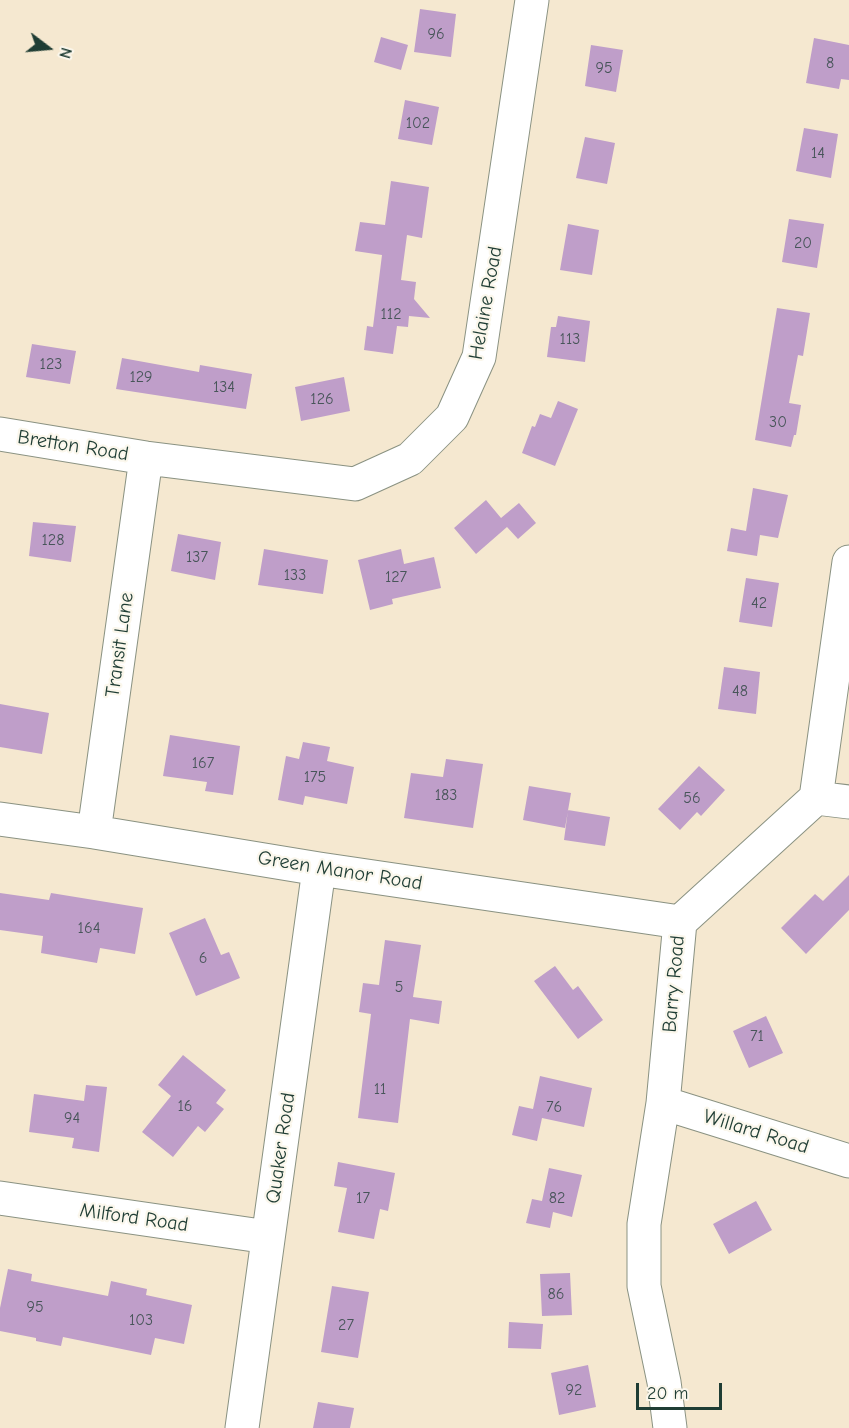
<!DOCTYPE html>
<style>
body{margin:0}
#map{position:relative;width:849px;height:1428px;overflow:hidden;background:#f5e8d0;font-family:"Comic Neue",sans-serif}
canvas{display:block}
.north{position:absolute;left:18px;top:18px;width:60px;height:60px;-webkit-text-stroke:4px #fbf7ec;paint-order:stroke;rotate:106deg;font-size:16px;font-weight:700;line-height:24px;text-align:center;color:#1f3d34}
.north::after{content:'';display:block;margin:auto;width:21px;height:27px;background:#1f3d34;clip-path:polygon(50% 0,100% 100%,50% 72%,0 100%)}
.scale{position:absolute;left:636px;top:1383px;width:86px;height:27px;box-sizing:border-box;border:3px solid #1f3d34;border-top:0;padding-left:8px;font-size:18px;line-height:21px;white-space:nowrap;color:#1f3d34;-webkit-text-stroke:4px #fbf7ec;paint-order:stroke}
</style>
<div id="map">
<canvas width="849" height="1428"></canvas>
<div class="north">N</div>
<div class="scale">20 m</div>
</div>
<script>
const context = document.querySelector('canvas').getContext('2d');
context.lineJoin = 'round';
function fill(path, color) {
  context.fillStyle = color;
  context.fill(path, 'evenodd');
}
function poly(rows) {
  const path = new Path2D();
  for (const r of rows) {
    path.moveTo(r[0], r[1]);
    for (let i = 2; i < r.length; i += 2) path.lineTo(r[i], r[i + 1]);
  }
  return path;
}
function stroke(path, color, width, dash) {
  context.strokeStyle = color;
  context.lineWidth = width;
  context.lineCap = dash ? 'butt' : 'round';
  context.setLineDash(dash || []);
  context.stroke(path);
}
function write(font, color, halo, rows, align = 'center') {
  context.font = font + ' "Comic Neue",sans-serif';
  context.lineWidth = 4.5;
  context.setLineDash([]);
  context.textBaseline = 'middle';
  context.strokeStyle = halo;
  context.fillStyle = color;
  for (const [text, x, y, turn = 0] of rows) {
    context.save();
    context.translate(x, y);
    context.rotate((+turn || 0) * Math.PI / 180);
    context.textAlign = isNaN(turn) ? turn : align;
    if (halo) context.strokeText(text, 0, 0);
    context.fillText(text, 0, 0);
    context.restore();
  }
}
fill(poly([
 [420,9,456,14,451,57,414,52],
 [381,37,408,45,401,70,374,62],
 [814,38,849,45,849,80,841,79,839,89,806,83],
 [591,45,623,50,616,92,585,86],
 [405,100,439,107,432,145,398,139],
 [804,128,838,134,831,178,796,171],
 [585,137,615,143,607,184,576,178],
 [391,181,429,187,422,238,407,235,401,280,416,282,414,299,430,318,409,316,408,327,397,326,393,354,364,350,367,326,373,327,382,255,355,251,360,222,385,225],
 [789,219,824,224,817,268,782,262],
 [568,224,599,230,592,275,560,270],
 [777,308,810,313,803,356,798,355,789,403,801,405,796,435,794,435,791,447,755,440],
 [558,316,590,321,585,362,547,357,551,327,556,327],
 [32,344,76,351,70,384,26,377],
 [122,358,199,372,200,365,252,374,246,409,116,389],
 [344,377,350,411,301,421,295,387],
 [558,401,578,409,555,466,522,453,532,426,535,427,540,414,551,418],
 [753,488,788,495,778,538,760,535,757,556,727,551,731,528,746,531],
 [486,500,501,518,519,503,536,523,518,539,507,527,476,554,454,528],
 [33,522,76,526,71,562,29,556],
 [178,534,221,542,215,580,171,571],
 [264,549,328,560,323,594,258,585],
 [401,549,404,564,434,557,441,588,392,599,393,604,370,610,358,560],
 [746,578,779,583,772,627,739,622],
 [724,667,760,672,756,714,718,709],
 [0,704,49,713,42,754,0,747],
 [170,735,240,746,233,795,205,791,207,782,163,776],
 [303,742,330,747,327,761,354,767,347,804,305,796,303,805,278,800,286,756,299,759],
 [446,759,483,764,473,828,404,818,411,773,443,777],
 [699,766,725,790,701,816,697,812,680,830,658,809],
 [529,786,571,793,565,828,523,820],
 [568,810,610,817,605,846,564,840],
 [849,875,849,910,806,954,781,928,815,894,823,901],
 [0,893,49,900,51,893,143,908,135,954,100,948,97,963,41,953,43,936,0,930],
 [205,918,221,955,229,952,240,978,196,996,169,933],
 [385,940,421,945,413,997,442,1001,439,1024,410,1019,398,1123,358,1118,371,1014,359,1012,363,983,379,985],
 [555,966,573,990,578,986,603,1020,578,1039,534,981],
 [766,1016,783,1053,749,1068,733,1031],
 [183,1055,226,1090,216,1103,224,1109,205,1132,198,1126,173,1157,142,1132,171,1096,158,1085],
 [540,1076,592,1088,584,1127,542,1118,537,1141,512,1135,519,1106,533,1109],
 [86,1085,107,1087,99,1152,72,1148,74,1138,29,1132,34,1094,84,1101],
 [338,1162,395,1173,388,1211,380,1209,374,1239,338,1232,347,1188,334,1186],
 [549,1168,582,1175,572,1217,553,1212,550,1228,526,1223,532,1199,542,1201],
 [756,1201,772,1230,729,1254,713,1224],
 [8,1269,32,1274,31,1281,108,1296,111,1281,147,1289,146,1295,192,1305,184,1344,155,1338,151,1355,63,1337,61,1346,36,1341,36,1338,0,1331,0,1308],
 [570,1273,572,1315,542,1316,540,1274],
 [332,1286,369,1292,358,1358,321,1352],
 [509,1322,543,1324,541,1349,508,1348],
 [588,1365,596,1407,559,1415,551,1373],
 [318,1402,354,1408,350,1428,313,1428]
]), '#bf9ec9');
const minor = poly([
 [0,434,146,458,355,484,410,459,452,417,479,357,532,0],
 [816,798,849,802],
 [0,819,94,832,319,869,680,922],
 [94,832,146,458],
 [663,1103,849,1161],
 [0,1198,268,1237],
 [242,1428,319,869],
 [670,1428,664,1382,644,1286,644,1224,663,1103,680,922,816,798,849,562]
]);
stroke(minor, '#8a9282', 35);
stroke(minor, '#fff', 33);
write('16px', '#475559', null, [
 ["96",436,34],
 ["8",830,63],
 ["95",604,68],
 ["102",418,123],
 ["14",818,153],
 ["20",803,243],
 ["112",391,314],
 ["113",570,339],
 ["123",51,364],
 ["129",141,377],
 ["134",224,387],
 ["126",322,399],
 ["30",778,422],
 ["128",53,540],
 ["137",197,557],
 ["133",295,575],
 ["127",396,577],
 ["42",759,603],
 ["48",740,691],
 ["167",203,763],
 ["175",315,777],
 ["183",446,795],
 ["56",692,798],
 ["164",89,928],
 ["6",203,958],
 ["5",399,987],
 ["71",757,1036],
 ["11",380,1089],
 ["16",185,1106],
 ["76",554,1107],
 ["94",72,1118],
 ["17",363,1198],
 ["82",557,1198],
 ["86",556,1294],
 ["95",35,1307],
 ["103",141,1320],
 ["27",346,1325],
 ["92",574,1390]
]);
write('20px', '#1f3d34', '#fbf7ec', [
 ["Helaine Road",486,303,-80],
 ["Bretton Road",73,446,9],
 ["Transit Lane",120,645,-82],
 ["Green Manor Road",340,871,9],
 ["Barry Road",674,984,-85],
 ["Willard Road",756,1132,17],
 ["Quaker Road",281,1148,-82],
 ["Milford Road",134,1218,8]
]);
</script>
